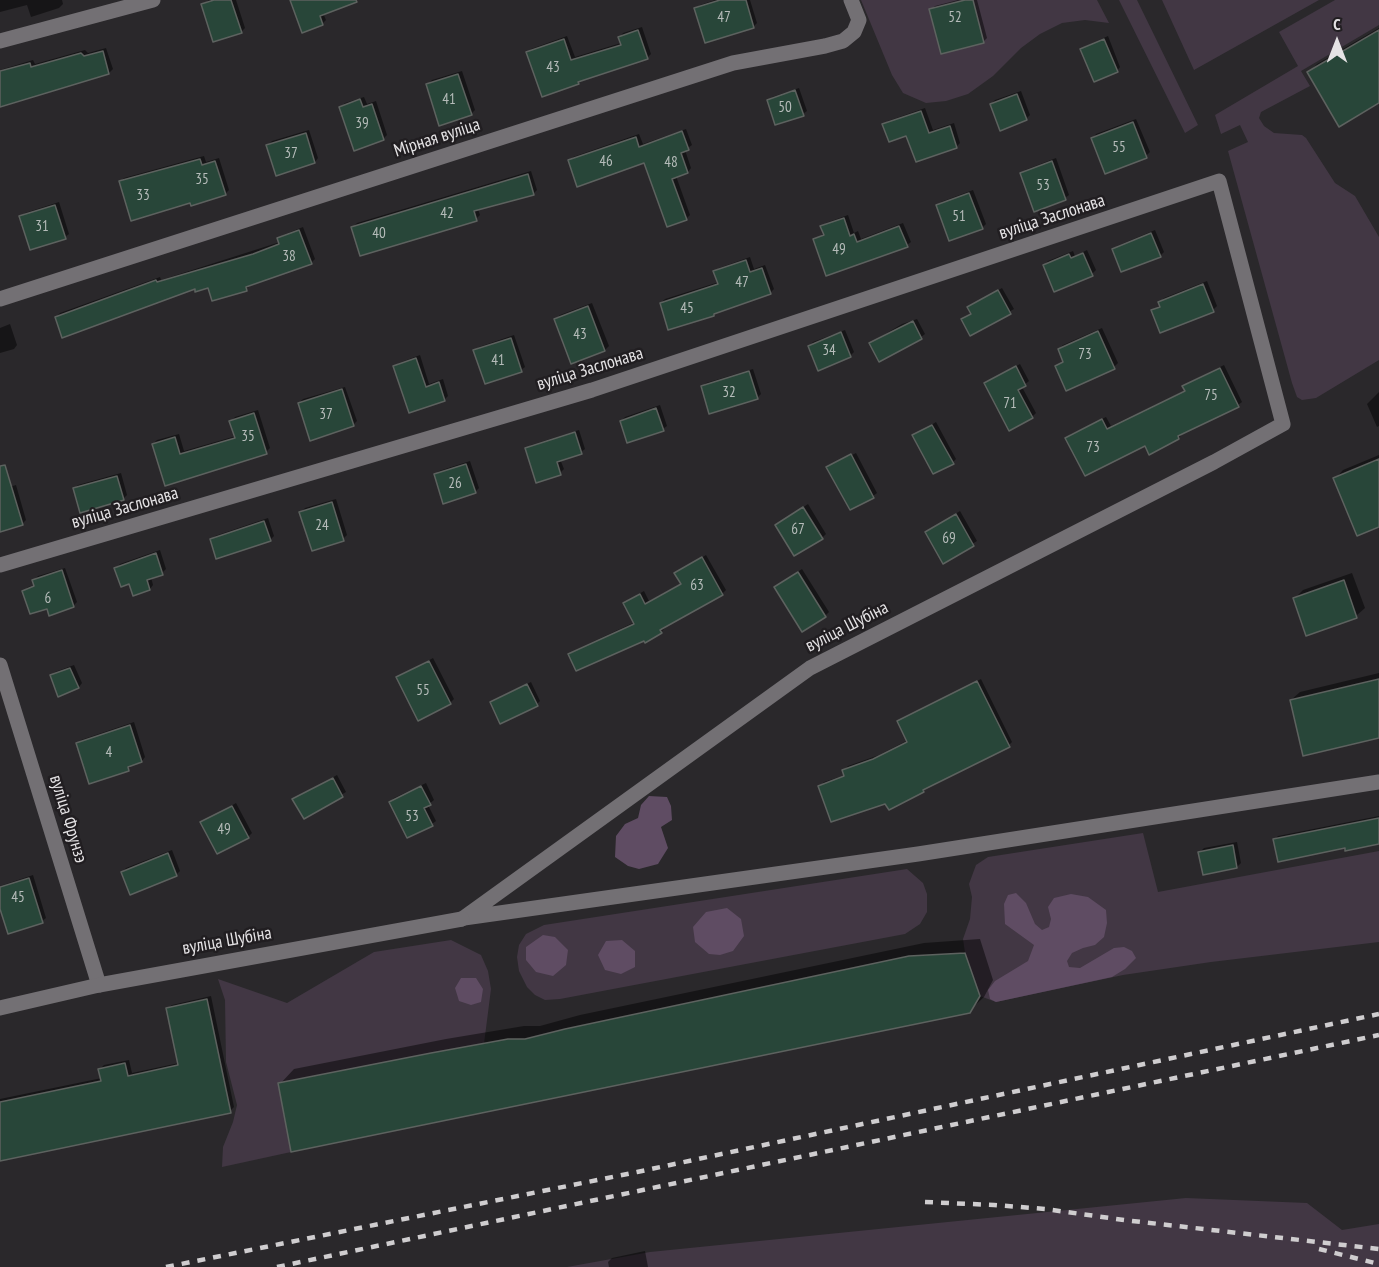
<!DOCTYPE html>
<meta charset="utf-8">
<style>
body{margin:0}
#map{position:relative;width:1379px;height:1267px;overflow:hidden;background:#2a282b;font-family:"PT Sans Narrow",sans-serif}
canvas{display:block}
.north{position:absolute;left:1307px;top:12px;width:60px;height:60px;-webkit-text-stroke:4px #211e21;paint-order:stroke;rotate:0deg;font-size:16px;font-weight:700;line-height:24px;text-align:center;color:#e5e3e5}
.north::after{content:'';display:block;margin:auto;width:21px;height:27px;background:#e5e3e5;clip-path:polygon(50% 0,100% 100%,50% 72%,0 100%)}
</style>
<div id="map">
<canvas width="1379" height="1267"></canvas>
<div class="north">С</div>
</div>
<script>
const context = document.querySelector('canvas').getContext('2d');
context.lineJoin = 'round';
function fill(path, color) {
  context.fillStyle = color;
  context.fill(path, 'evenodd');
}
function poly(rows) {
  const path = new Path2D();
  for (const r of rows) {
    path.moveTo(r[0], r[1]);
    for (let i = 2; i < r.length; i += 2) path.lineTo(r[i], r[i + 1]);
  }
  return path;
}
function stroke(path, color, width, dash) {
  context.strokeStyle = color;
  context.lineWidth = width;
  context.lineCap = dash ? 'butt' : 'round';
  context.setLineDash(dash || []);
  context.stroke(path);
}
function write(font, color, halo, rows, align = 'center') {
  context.font = font + ' "PT Sans Narrow",sans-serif';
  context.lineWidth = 5;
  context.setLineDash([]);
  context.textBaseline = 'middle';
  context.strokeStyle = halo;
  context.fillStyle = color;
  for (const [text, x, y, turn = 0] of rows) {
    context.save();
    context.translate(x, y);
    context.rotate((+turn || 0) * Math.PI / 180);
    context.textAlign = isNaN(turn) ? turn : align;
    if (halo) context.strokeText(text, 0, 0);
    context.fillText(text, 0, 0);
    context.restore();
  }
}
fill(poly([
 [861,0,1097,0,1109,23,1085,20,1062,23,1040,34,1021,48,993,76,968,94,946,101,926,103,903,93,892,75],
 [1119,0,1137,0,1198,125,1185,133],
 [1162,0,1319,0,1194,70],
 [1335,0,1379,0,1379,25,1301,71,1310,86,1261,112,1259,118,1264,126,1274,133,1302,135,1306,138,1335,183,1355,196,1379,237,1379,360,1316,398,1302,400,1297,397,1292,383,1228,151,1248,142,1240,125,1221,134,1215,115,1298,66,1279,32],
 [1143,833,1158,892,1379,851,1379,942,1211,962,1123,975,996,1002,980,996,965,953,963,939,970,919,972,897,969,884,976,865,988,857],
 [907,869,923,883,927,894,927,912,920,924,905,934,560,999,545,1000,535,995,527,987,519,971,517,957,519,945,526,934,544,925],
 [451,940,481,955,488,971,491,989,484,1044,278,1083,291,1152,222,1167,223,1147,233,1122,237,1105,226,1062,225,1000,218,979,287,1003,374,952],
 [1186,1198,1307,1203,1342,1230,1379,1224,1379,1267,567,1267,650,1252]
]), '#423744');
fill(poly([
 [649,796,667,797,671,806,672,820,661,827,668,848,658,864,639,869,628,866,615,857,616,836,625,824,638,818,641,805],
 [1016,893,1026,903,1035,924,1042,930,1049,927,1051,919,1048,907,1054,898,1071,894,1088,897,1106,910,1107,923,1104,937,1095,945,1083,948,1072,953,1067,961,1069,967,1080,968,1114,948,1124,947,1132,951,1136,958,1125,969,1112,977,996,1002,990,999,988,990,995,981,1028,961,1034,945,1005,924,1004,904,1008,895],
 [727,908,741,919,744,936,733,951,720,955,709,954,695,942,693,927,706,912],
 [543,935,555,937,568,950,566,965,553,976,536,972,526,960,526,947],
 [622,940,635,951,635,967,621,974,605,970,598,955,606,941],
 [461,978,476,978,483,989,481,1002,471,1005,459,1001,455,988]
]), '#5f4c63');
fill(poly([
 [0,0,62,0,63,4,59,8,31,17,27,5,0,12],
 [209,0,236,0,245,28,241,32,202,5],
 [292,0,335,0,323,13,326,20,322,24],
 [715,0,750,0,757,23,753,27,696,9,700,5],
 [958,0,977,0,987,38,983,42,931,10,935,6],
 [642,27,651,54,647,58,583,79,578,83,528,53,531,49,567,36,575,57,621,43,620,37,623,33],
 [1379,28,1379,101,1308,73,1317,64],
 [1108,36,1120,67,1117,71,1082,49,1086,46],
 [106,48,113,69,109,73,0,106,0,70,33,60,35,64,85,50,88,53],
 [462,71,475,110,471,114,428,84,432,80],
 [799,88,807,111,803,114,769,101,772,97],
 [1021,91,1030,115,1026,119,991,104,995,100],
 [364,97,367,104,376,101,387,135,383,139,341,107,345,103],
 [925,108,933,130,954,123,960,143,957,146,907,134,884,125,888,121],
 [1136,119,1150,152,1146,156,1093,138,1096,134],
 [686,129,692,145,685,150,691,168,688,172,676,176,690,215,686,219,645,161,570,161,573,157,639,134,643,144],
 [309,130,318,158,315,162,268,145,272,141],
 [204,156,206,162,219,158,229,190,225,194,191,201,120,182,124,178],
 [1056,158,1069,195,1065,198,1022,174,1025,170],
 [531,171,537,190,533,194,478,209,480,215,476,219,353,227,357,223],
 [973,190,986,224,982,228,938,206,941,202],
 [59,202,69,234,65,237,21,217,25,213],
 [848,215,854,233,858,231,861,239,903,223,911,242,907,245,827,274,815,239,825,233,822,227,826,223],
 [303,227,315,259,311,263,250,286,246,289,209,286,195,287,56,317,60,313,160,277,161,280,280,242,279,239,283,235],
 [1155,230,1164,252,1160,256,1114,250,1117,246],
 [1087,250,1096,270,1092,274,1044,265,1048,261,1073,251,1075,256],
 [750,257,754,269,765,265,774,289,770,293,717,312,714,315,661,303,665,299,719,282,715,272,719,268],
 [1207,281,1217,306,1213,310,1153,311,1161,305,1160,302,1164,298],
 [1002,288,1014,309,970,334,963,320,972,313,969,307],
 [592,303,609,346,605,350,572,362,556,319,560,315],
 [917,319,925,334,921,337,870,343,902,324],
 [10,324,17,345,14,349,0,353,0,328],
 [1102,328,1118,363,1114,367,1067,389,1056,366,1064,361,1059,349,1063,345],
 [845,330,854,352,850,356,809,346,813,342],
 [514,335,525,367,521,370,475,351,479,347],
 [420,355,429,384,443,379,448,396,444,400,395,366,399,363],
 [1020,364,1029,381,1022,387,1036,413,1032,417,986,383],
 [1224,365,1242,402,1238,405,1182,433,1182,434,1179,438,1145,444,1067,438,1071,434,1106,417,1111,426,1186,390,1184,386,1188,383],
 [753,369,761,394,757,398,702,387,706,383],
 [345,387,357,421,353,425,299,403,303,399],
 [1379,392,1379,426,1377,427,1367,404],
 [660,405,667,426,663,429,621,421,625,417],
 [258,410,270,448,266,452,165,484,153,444,157,440,179,434,184,451,236,436,231,421,235,417],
 [936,422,956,459,953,462,914,436],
 [579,430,585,449,581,452,560,459,564,469,560,473,527,449,531,445],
 [856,453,877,493,873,496,830,466],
 [1379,455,1379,525,1335,479,1343,470],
 [470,461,479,488,475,492,435,475,439,471],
 [121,473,127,495,123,499,74,489,78,485],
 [16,485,26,520,22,524,0,530,0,490],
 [336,499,347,535,343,539,301,512,305,508],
 [808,504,826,534,822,538,777,525],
 [960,511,977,541,944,561,927,532],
 [268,518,274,536,270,540,212,540,215,536],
 [160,550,166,569,162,573,151,577,153,585,150,589,130,583,116,568,120,564],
 [706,555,726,590,722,594,664,626,665,628,661,632,570,654,573,651,635,622,625,603,628,600,644,591,649,601,682,583,676,573],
 [65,568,77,602,73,606,48,607,24,591,28,587,35,585,34,580,38,576],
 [802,569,829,612,825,616,775,587],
 [1352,573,1365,608,1356,616,1294,599,1303,590],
 [433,658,454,699,450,703,398,678],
 [74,665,82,683,79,687,59,695,51,676,55,672],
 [1379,673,1379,737,1291,700,1300,692],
 [981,679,1012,742,1009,745,889,808,886,802,820,786,824,782,845,775,844,770,848,766,879,755,908,740,898,722,902,718],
 [531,682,540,701,537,704,491,703,495,699],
 [134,722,145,757,142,761,132,764,128,770,78,744,81,740],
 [337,775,346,792,304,817,294,799],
 [426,783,434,800,428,805,436,821,432,824,390,802,394,798],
 [236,803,252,833,248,837,202,823],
 [1379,816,1379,842,1346,846,1274,840,1278,836],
 [1237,842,1241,863,1237,867,1200,852,1204,848],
 [172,850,180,871,176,875,122,872,126,868],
 [33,875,46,918,42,921,0,904,0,886],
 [980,939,993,980,984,997,969,1011,280,1084,294,1069,446,1039,524,1026,540,1026,580,1015,924,943],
 [211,996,234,1107,230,1111,0,1159,0,1099,102,1078,100,1069,104,1065,129,1060,132,1073,179,1063,168,1008,172,1005],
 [645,1251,648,1267,609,1267,608,1262,612,1258]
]), '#0007');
const building = poly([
 [214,0,231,0,242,33,213,42,201,4,214,0],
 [290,0,356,0,357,2,320,16,323,25,302,33,290,0],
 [720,0,746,0,754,28,705,43,694,8,720,0],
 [965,0,973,0,984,43,941,54,929,9,965,0],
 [638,30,648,59,578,82,579,84,542,97,526,52,564,39,571,60,621,45,618,37,638,30],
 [1379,30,1379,103,1339,127,1307,72,1379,30],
 [1104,39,1118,72,1094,82,1080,49,1104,39],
 [103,51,109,74,0,107,0,71,30,63,31,67,81,53,84,56,103,51],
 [458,74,472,115,439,126,426,84,458,74],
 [795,90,804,116,775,125,767,100,795,90],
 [1017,94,1027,120,1000,131,990,104,1017,94],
 [360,99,363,107,372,104,384,140,354,151,339,107,360,99],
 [921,111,929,133,950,126,957,148,916,162,906,136,889,142,882,124,921,111],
 [1133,122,1147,158,1105,174,1091,138,1133,122],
 [682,131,689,150,681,153,688,173,672,179,687,220,667,227,644,163,577,187,568,160,636,137,639,147,682,131],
 [306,133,315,163,276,176,266,145,306,133],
 [200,159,202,165,215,161,226,195,191,206,190,203,131,221,119,181,200,159],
 [1052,161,1066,200,1034,212,1020,173,1052,161],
 [528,174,534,195,474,211,477,221,360,256,351,227,528,174],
 [969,193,983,229,949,241,936,205,969,193],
 [55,205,66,239,30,250,19,216,55,205],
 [844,218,850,236,854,234,857,242,899,226,908,247,826,276,813,239,824,235,820,226,844,218],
 [299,230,312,264,246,287,247,291,212,301,208,288,195,292,195,289,62,338,55,317,156,280,157,282,253,254,279,244,277,238,299,230],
 [1151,233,1161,257,1121,272,1112,249,1151,233],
 [1083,253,1093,276,1054,292,1043,265,1069,254,1071,258,1083,253],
 [746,260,750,272,762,268,771,294,714,314,714,316,668,330,660,303,718,284,713,271,746,260],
 [1203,284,1214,312,1160,333,1151,310,1160,307,1158,302,1203,284],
 [998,290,1011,314,970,336,961,319,971,314,967,307,998,290],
 [588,306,605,351,571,364,554,319,588,306],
 [913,321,922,339,879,362,869,343,913,321],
 [1098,331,1115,369,1066,391,1055,366,1063,362,1058,349,1098,331],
 [841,332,851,357,818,371,808,346,841,332],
 [511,338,522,372,485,384,473,350,511,338],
 [416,358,426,387,439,382,445,401,409,413,393,366,416,358],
 [1016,366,1026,386,1018,390,1033,418,1009,431,984,383,1016,366],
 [1220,368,1239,407,1178,436,1179,439,1149,455,1145,446,1085,476,1065,438,1102,419,1107,429,1185,391,1182,386,1220,368],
 [749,371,758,399,709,414,701,386,749,371],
 [342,389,354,426,310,441,298,403,342,389],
 [656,408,664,431,627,443,620,421,656,408],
 [254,413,267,454,165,486,152,444,175,437,180,454,235,438,229,421,254,413],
 [932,425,954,464,933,474,912,435,932,425],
 [575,432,582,454,557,462,561,475,536,483,525,448,575,432],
 [851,454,874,498,850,510,826,467,851,454],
 [1379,459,1379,527,1357,536,1333,478,1379,459],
 [466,464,476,493,443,504,434,474,466,464],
 [5,465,23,525,0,532,0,466,5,465],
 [117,476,124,500,80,513,73,488,117,476],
 [332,502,344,541,312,551,299,512,332,502],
 [803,507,823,539,794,556,775,525,803,507],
 [956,514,974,546,943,564,925,532,956,514],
 [264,521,271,541,216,559,210,539,264,521],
 [156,553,163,575,147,580,150,590,133,596,129,584,121,587,114,568,156,553],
 [702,557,723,595,660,630,662,633,645,643,644,641,576,671,568,654,634,624,623,603,640,594,645,604,681,584,674,573,702,557],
 [62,570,74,607,49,616,47,609,30,614,22,591,34,586,32,580,62,570],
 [798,572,826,617,802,632,774,587,798,572],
 [1344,580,1357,618,1306,636,1293,598,1344,580],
 [429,661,451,704,418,721,396,677,429,661],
 [70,668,79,688,58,697,50,675,70,668],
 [1379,679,1379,738,1303,756,1290,700,1379,679],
 [977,681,1010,747,923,790,924,792,889,810,885,804,831,822,818,786,844,776,842,770,873,759,907,742,897,721,977,681],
 [527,684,538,706,500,724,490,702,527,684],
 [130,725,142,762,128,767,129,771,89,784,76,743,130,725],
 [333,778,343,797,304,819,292,799,333,778],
 [421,786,431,805,424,808,433,826,407,838,389,802,421,786],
 [232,806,249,838,217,854,200,822,232,806],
 [1379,818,1379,844,1345,851,1345,848,1278,862,1273,839,1379,818],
 [1233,845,1237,868,1203,875,1198,852,1233,845],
 [168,853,177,876,130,895,121,872,168,853],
 [29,878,43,923,8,934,0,909,0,887,29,878],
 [965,953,980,996,970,1013,291,1152,278,1083,431,1053,508,1039,525,1039,565,1029,909,956,965,953],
 [207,999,231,1113,0,1161,0,1102,101,1081,98,1069,125,1063,128,1076,178,1065,166,1008,207,999]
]);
fill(building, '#284639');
stroke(building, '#5d625f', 1.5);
stroke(poly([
 [0,41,153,0],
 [0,299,733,63,825,46,843,41,854,32,859,20,851,0],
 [0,565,592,390,1219,181,1283,424,1214,462,810,668,462,919],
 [0,665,99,985],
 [464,918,918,854,1379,782]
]), '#737074', 15);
stroke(poly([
 [0,1008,99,985,462,919]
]), '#737074', 15);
stroke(poly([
 [925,1202,994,1205,1045,1209,1124,1220,1379,1249],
 [1319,1249,1379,1264],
 [166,1267,637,1172,1379,1014],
 [277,1267,1379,1035]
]), '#cfcdcf', 4.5, [8, 8]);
write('15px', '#b6bcba', null, [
 ["47",724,18],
 ["52",955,18],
 ["43",553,68],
 ["41",449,100],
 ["50",785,108],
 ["39",362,124],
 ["55",1119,148],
 ["37",291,154],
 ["46",606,162],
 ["48",671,163],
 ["35",202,180],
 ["53",1043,186],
 ["33",143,196],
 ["42",447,214],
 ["51",959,217],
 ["31",42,227],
 ["40",379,234],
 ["49",839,250],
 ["38",289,257],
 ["47",742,283],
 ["45",687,309],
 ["43",580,335],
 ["34",829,351],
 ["73",1085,355],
 ["41",498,361],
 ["32",729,393],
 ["75",1211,396],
 ["71",1010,404],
 ["37",326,415],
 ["35",248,437],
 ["73",1093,448],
 ["26",455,484],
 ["24",322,526],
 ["67",798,530],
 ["69",949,539],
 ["63",697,586],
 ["6",48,599],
 ["55",423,691],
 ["4",109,753],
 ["53",412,817],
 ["49",224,830],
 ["45",18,898]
]);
write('18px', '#e5e3e5', '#211e21', [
 ["Мірная вуліца",437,138,-18],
 ["вуліца Заслонава",1052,217,-18],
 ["вуліца Заслонава",590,369,-17],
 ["вуліца Заслонава",125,508,-16],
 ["вуліца Шубіна",847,627,-27],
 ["вуліца Фрунзэ",68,819,73],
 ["вуліца Шубіна",227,941,-10]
]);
</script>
